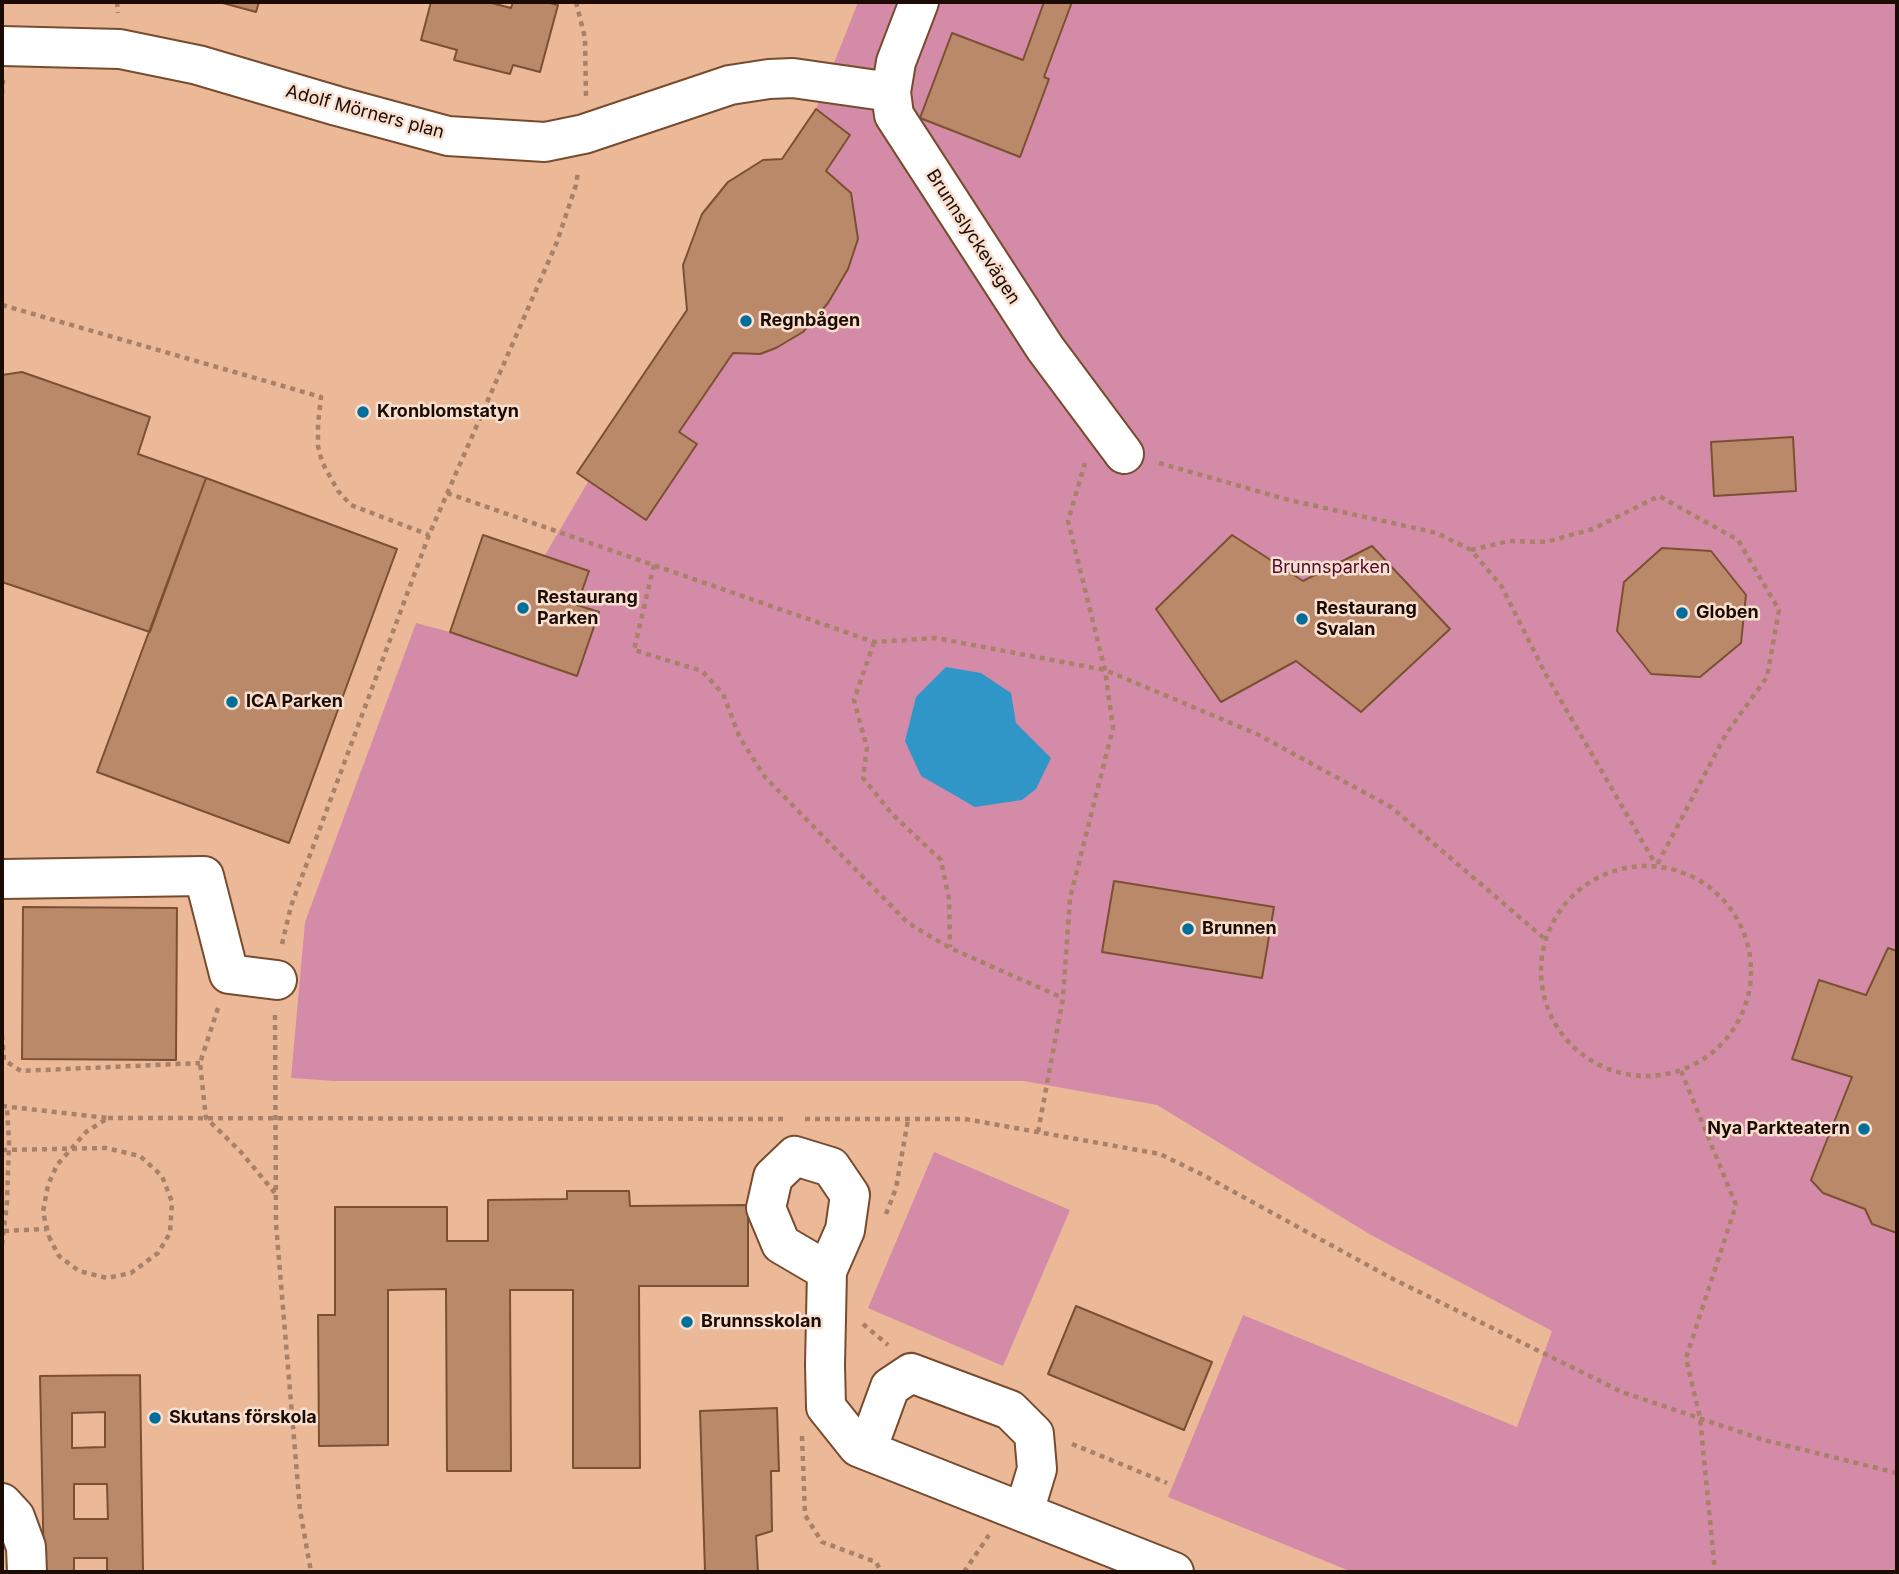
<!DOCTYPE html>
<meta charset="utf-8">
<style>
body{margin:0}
#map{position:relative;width:1899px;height:1574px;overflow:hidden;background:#ebb998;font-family:Inter,sans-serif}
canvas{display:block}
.frame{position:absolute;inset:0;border:4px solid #1c0b02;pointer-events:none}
</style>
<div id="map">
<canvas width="1899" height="1574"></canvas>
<div class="frame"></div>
</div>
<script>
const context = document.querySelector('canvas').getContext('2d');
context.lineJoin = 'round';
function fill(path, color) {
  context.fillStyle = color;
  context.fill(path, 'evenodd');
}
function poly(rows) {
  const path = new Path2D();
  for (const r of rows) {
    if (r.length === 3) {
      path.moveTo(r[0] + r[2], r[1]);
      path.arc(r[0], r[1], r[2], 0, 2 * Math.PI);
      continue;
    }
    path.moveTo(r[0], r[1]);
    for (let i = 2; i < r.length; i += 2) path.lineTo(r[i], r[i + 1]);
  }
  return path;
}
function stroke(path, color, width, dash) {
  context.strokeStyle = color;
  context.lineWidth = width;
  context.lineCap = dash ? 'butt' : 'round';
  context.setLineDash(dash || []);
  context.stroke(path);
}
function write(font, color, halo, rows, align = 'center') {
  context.font = font + ' Inter,sans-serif';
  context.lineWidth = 5;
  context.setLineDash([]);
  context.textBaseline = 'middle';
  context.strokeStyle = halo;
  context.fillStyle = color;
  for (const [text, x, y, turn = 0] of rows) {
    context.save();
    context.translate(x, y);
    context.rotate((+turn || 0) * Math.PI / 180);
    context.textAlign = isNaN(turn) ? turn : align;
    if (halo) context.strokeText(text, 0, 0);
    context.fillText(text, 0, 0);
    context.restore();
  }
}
fill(poly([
 [858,2,1897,2,1897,1572,1352,1572,1168,1497,1243,1315,1517,1427,1552,1331,1371,1235,1157,1105,1024,1081,335,1081,291,1078,305,922,416,623,450,632,483,535,545,555,588,482,577,473,687,310,683,265,702,214,728,182,782,159,816,109],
 [934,1152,1070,1210,1003,1366,868,1308]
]), '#d48ba7');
fill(poly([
 [946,667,981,673,1011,693,1016,723,1051,758,1036,789,1022,800,975,807,921,776,905,741,916,697]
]), '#3096c8');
const building = poly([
 [219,2,259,2,256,12,219,2],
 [431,2,488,2,511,8,513,2,546,2,558,5,540,72,513,65,510,74,454,60,457,50,421,40,431,2],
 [1044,2,1072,2,1044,77,1049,79,1020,157,920,118,952,33,1023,60,1044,2],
 [816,109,850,135,826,171,851,193,858,239,848,269,828,303,803,332,776,348,760,354,733,353,679,432,697,444,646,520,577,473,687,310,683,265,702,214,728,182,763,160,782,159,816,109],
 [22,372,150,417,138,454,206,478,150,632,2,582,2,375,22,372],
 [1793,437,1796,491,1714,496,1711,442,1793,437],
 [206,478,397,549,289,843,97,772,206,478],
 [483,535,589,571,577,605,599,612,577,676,450,632,483,535],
 [1232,535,1303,581,1372,546,1450,629,1361,712,1296,661,1221,702,1156,609,1232,535],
 [1662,548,1711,551,1746,595,1741,643,1700,677,1651,674,1617,631,1624,582,1662,548],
 [1114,881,1274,907,1262,978,1102,952,1114,881],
 [23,907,177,908,176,1060,22,1059,23,907],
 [1888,948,1897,951,1897,1233,1872,1224,1865,1209,1823,1193,1811,1180,1852,1077,1792,1059,1819,980,1866,995,1888,948],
 [567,1191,629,1191,630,1206,748,1205,748,1286,639,1286,640,1468,573,1468,573,1290,510,1290,511,1471,447,1471,446,1289,388,1290,388,1445,319,1446,318,1315,335,1315,335,1207,447,1207,447,1241,488,1241,488,1200,567,1199,567,1191],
 [1076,1306,1212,1362,1184,1430,1048,1374,1076,1306],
 [140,1375,143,1572,107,1572,107,1558,74,1558,74,1572,44,1572,40,1376,140,1375],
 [105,1412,105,1447,72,1448,72,1413,105,1412],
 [74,1484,107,1484,108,1519,74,1519,74,1484],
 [777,1408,779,1471,771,1471,772,1531,756,1536,758,1572,705,1572,700,1411,777,1408]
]);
fill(building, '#b9896a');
stroke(building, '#7b5032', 2);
const minor = poly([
 [919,2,896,62,891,92,894,115,1045,348,1124,454],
 [2,46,120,49,198,65,337,106,448,136,545,142,584,134,730,85,769,79,793,78,891,92],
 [2,879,204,876,229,974,277,980],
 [827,1271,781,1244,766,1208,773,1177,795,1156,831,1167,850,1195,845,1230,827,1271,825,1365,826,1407,858,1447,1174,1572],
 [867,1450,890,1387,911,1373,1010,1410,1034,1434,1037,1469,1024,1512],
 [2,1503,15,1517,26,1547,27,1572]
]);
stroke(minor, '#774c2e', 42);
stroke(poly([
 [117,2,118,13],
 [576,2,585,38,586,97],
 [2,94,3,80],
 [2,305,321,397,318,424,318,446,322,462,338,491,351,505,429,535],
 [1159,463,1289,500,1437,533,1471,550,1502,587,1545,673,1656,865],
 [447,493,874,642,936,638,1105,670,1257,734,1391,807,1545,939],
 [1471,550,1509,541,1546,542,1593,529,1659,496,1738,540,1779,610,1767,677,1726,734,1657,865],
 [654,565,634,650,702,671,723,694,740,738,765,777,908,923,950,948,1063,998],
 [874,642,854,700,867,748,863,778,892,814,941,860,949,899,950,947],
 [1646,971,105],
 [282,944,291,906,429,535,557,242,576,185,578,172],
 [218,1008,200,1063,206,1118,240,1151,275,1193],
 [275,1015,276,1224,300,1510,311,1572],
 [2,1035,4,1060,21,1071,200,1063],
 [1681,1071,1736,1205,1686,1358,1700,1418,1715,1572],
 [2,1106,108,1118,86,1132,57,1165,48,1185,43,1212,49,1237],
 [108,1118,786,1119],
 [805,1119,965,1119,1160,1154,1203,1175,1393,1279,1622,1392,1764,1440,1897,1473],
 [1038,1132,1063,998,1070,898,1113,728,1105,670,1068,521,1085,463],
 [886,1214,896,1188,908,1120],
 [4,1231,47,1229],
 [2,1245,7,1202,9,1141,7,1108],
 [863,1324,888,1345],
 [802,1436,805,1515,822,1542,876,1562,881,1572],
 [1072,1444,1167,1483],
 [964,1572,989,1535]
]), '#a88168', 4.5, [5, 5]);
stroke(minor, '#fff', 38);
stroke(poly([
 [2,1150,106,1148,140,1156,162,1176,172,1202,170,1233,158,1253,131,1273,107,1278,79,1271,59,1256,49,1237]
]), '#a88168', 4.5, [5, 5]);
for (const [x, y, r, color] of [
 [746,321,7,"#006e9a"],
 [363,412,7,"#006e9a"],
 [523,608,7,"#006e9a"],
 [1682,613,7,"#006e9a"],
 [1302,619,7,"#006e9a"],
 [232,702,7,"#006e9a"],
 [1188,929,7,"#006e9a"],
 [1864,1129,7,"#006e9a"],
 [687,1322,7,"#006e9a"],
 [155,1418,7,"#006e9a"]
]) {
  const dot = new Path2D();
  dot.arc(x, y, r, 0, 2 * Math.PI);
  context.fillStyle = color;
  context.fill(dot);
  stroke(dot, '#f9dfcf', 2.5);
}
write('18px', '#1c0b02', '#f9dfcf', [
 ["Adolf Mörners plan",365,112,15],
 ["Brunnslyckevägen",973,237,57]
]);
write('bold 18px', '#1c0b02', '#f9dfcf', [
 ["Regnbågen",760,321],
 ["Kronblomstatyn",377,412],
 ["Restaurang",537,598],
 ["Parken",537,619],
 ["Restaurang",1316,609],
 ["Svalan",1316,630],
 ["Globen",1696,613],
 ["ICA Parken",246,702],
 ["Brunnen",1202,929],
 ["Nya Parkteatern",1850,1129,"right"],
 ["Brunnsskolan",701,1322],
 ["Skutans förskola",169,1418]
], 'left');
write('18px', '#510b2f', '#f9dfcf', [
 ["Brunnsparken",1331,568]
]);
</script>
